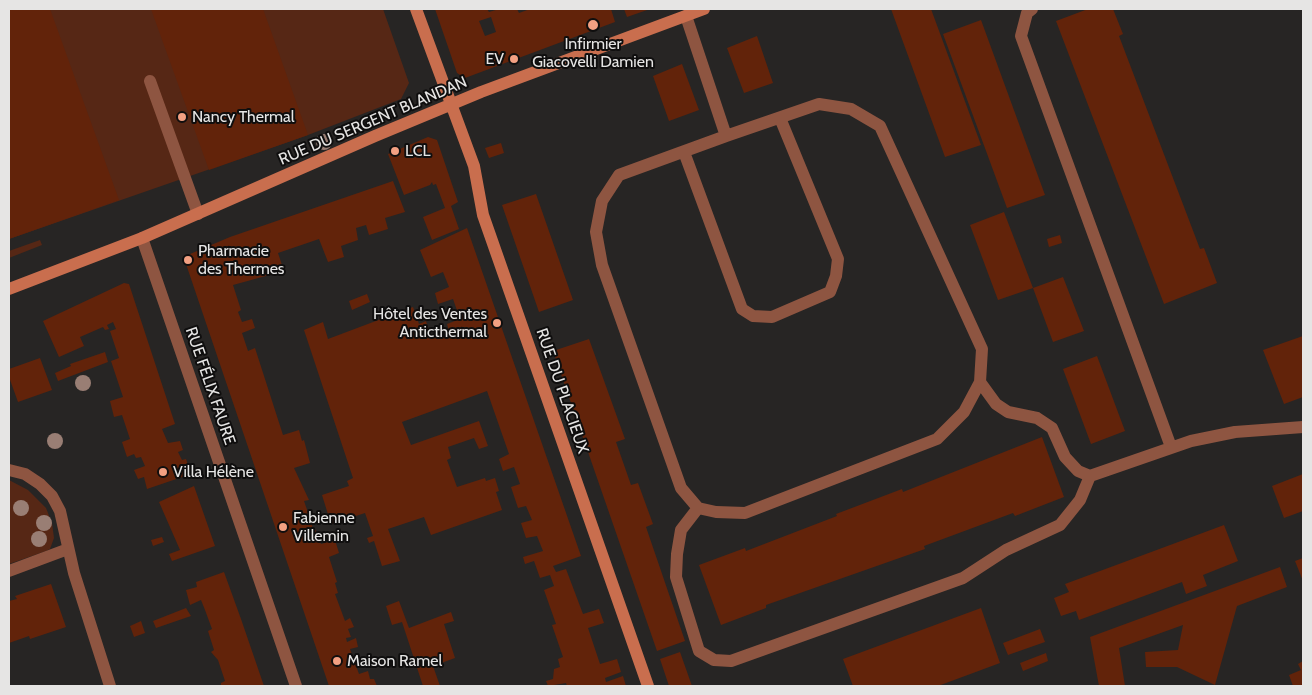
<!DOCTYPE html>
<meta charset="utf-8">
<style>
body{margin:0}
#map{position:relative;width:1312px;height:695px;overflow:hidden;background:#272524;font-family:Cabin,sans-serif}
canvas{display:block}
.frame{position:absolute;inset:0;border:10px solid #e6e5e4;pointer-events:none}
</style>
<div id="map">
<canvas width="1312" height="695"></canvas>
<div class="frame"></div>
</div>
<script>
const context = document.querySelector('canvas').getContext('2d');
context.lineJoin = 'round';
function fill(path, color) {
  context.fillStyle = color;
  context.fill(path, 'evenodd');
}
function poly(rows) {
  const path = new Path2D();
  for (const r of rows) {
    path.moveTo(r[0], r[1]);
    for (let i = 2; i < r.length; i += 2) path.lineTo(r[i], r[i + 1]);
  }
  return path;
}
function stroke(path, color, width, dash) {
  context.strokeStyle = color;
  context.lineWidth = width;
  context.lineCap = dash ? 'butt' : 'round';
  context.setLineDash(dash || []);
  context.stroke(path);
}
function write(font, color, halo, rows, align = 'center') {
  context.font = font + ' Cabin,sans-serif';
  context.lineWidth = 4;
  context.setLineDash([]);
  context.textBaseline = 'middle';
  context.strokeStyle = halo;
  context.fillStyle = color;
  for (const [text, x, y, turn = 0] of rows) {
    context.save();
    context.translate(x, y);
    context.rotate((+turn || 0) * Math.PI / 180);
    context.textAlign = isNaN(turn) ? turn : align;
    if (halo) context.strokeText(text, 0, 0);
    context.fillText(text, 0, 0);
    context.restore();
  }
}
fill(poly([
 [9,9,383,9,409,83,401,99,308,135,9,239],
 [40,240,42,245,9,258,9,251],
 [9,480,28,490,46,508,52,523,54,538,50,549,46,551,9,564]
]), '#562715');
fill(poly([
 [9,9,50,9,119,200,9,239],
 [151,9,263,9,308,135,209,170],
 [435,9,487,9,489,12,499,9,517,9,519,13,530,9,611,9,615,22,465,78,457,73],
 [491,17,496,32,485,36,479,21],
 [624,9,650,9,627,17],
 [891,9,931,9,981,145,945,157],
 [1088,9,1113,9,1123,34,1119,36,1200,249,1204,248,1217,283,1164,304,1056,21],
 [981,20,1045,195,1007,208,943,34],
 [757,36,773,83,744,93,727,48],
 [682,64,699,110,669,121,653,76],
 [428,137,437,140,458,202,451,206,459,229,432,240,423,217,445,208,436,184,433,185,432,182,430,185,404,195,388,154],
 [501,143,504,153,489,158,485,148],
 [393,181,405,212,385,218,388,229,369,235,366,225,356,228,358,240,341,246,344,257,328,262,319,239,278,253,284,271,233,285,241,310,238,312,242,322,252,319,255,328,242,333,248,351,255,348,283,435,299,430,302,441,304,440,310,463,294,468,309,500,304,501,311,521,313,520,315,524,312,525,313,530,315,529,321,544,335,540,339,553,329,557,337,582,335,583,338,593,335,594,345,621,350,618,354,627,348,629,351,637,346,638,347,642,356,638,358,647,350,649,359,674,368,671,370,679,374,679,377,686,329,686,186,264,190,254,230,237],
 [536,194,573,300,539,312,502,205],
 [1004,212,1033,288,998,300,970,225],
 [467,228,581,556,553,566,556,572,566,569,583,614,599,609,604,623,588,628,600,664,617,659,621,672,605,678,606,682,623,676,626,686,567,686,566,683,548,686,546,681,553,679,554,669,560,667,558,659,563,657,552,625,556,624,544,590,554,586,550,575,540,578,534,561,525,564,523,557,543,551,537,536,526,538,521,523,532,520,526,506,518,508,511,487,520,484,514,467,503,471,499,459,509,454,487,391,402,422,411,445,479,421,488,446,479,449,474,438,448,447,451,458,447,460,457,487,485,478,486,481,495,478,499,491,496,492,502,510,431,535,424,517,388,529,400,561,382,566,374,541,369,543,367,538,373,536,365,513,331,524,322,495,349,486,347,481,353,478,304,330,323,322,328,339,413,307,419,324,426,321,431,338,449,331,447,324,460,319,453,299,438,304,435,293,449,287,443,272,431,277,420,250],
 [1060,235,1062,243,1049,247,1047,239],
 [1063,277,1084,331,1053,342,1033,288],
 [124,283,129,284,175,424,162,429,168,443,180,441,183,450,178,452,182,460,186,459,191,474,147,489,144,477,138,479,134,470,145,466,141,457,136,458,134,454,127,457,122,442,130,439,122,415,114,417,110,401,123,397,111,361,119,358,110,331,116,329,113,322,107,325,109,329,105,330,103,327,80,337,84,346,59,357,43,321],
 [367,294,370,302,352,310,349,301],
 [1303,336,1303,397,1284,404,1263,350],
 [589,339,625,439,616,442,631,485,638,483,653,524,646,527,685,641,657,651,553,351],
 [105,352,108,362,58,381,55,373,71,366,70,364],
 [1097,356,1125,431,1091,444,1063,369],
 [40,358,52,390,18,402,9,377,9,369],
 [1042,437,1064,497,1015,516,1013,513,924,546,925,549,766,605,766,608,721,625,699,565,745,548,746,551,837,516,836,514,902,489,903,492],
 [1303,474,1303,511,1284,518,1272,486],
 [194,486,215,546,172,561,169,554,180,550,159,502],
 [1224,525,1238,561,1203,575,1207,586,1186,594,1182,582,1079,620,1076,611,1061,616,1054,598,1069,592,1065,584],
 [162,537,164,542,153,546,151,540],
 [1303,558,1303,581,1295,561],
 [1280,567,1287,587,1237,606,1215,685,1177,667,1146,667,1145,652,1178,650,1183,625,1119,648,1125,686,1099,686,1090,637],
 [224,572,241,619,264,686,221,686,221,683,225,681,218,660,211,652,214,650,208,631,212,629,205,610,201,600,190,605,186,590,197,587,196,582],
 [51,584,66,627,30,639,29,636,9,643,9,601,17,599,15,596],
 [399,601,409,628,451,612,454,621,444,624,455,658,433,666,440,686,423,686,402,622,392,625,386,606],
 [186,608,191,616,156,628,153,621],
 [981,608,1000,663,938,686,853,686,843,659],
 [141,621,145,633,134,637,130,626],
 [1040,629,1045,642,1008,655,1003,643],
 [680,652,692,686,669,686,660,659],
 [1046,653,1048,661,1023,671,1020,663],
 [1303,661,1303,686,1293,686,1289,675,1301,670,1298,664]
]), '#62230a');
stroke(poly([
 [1032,9,1027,13,1021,36,1171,447],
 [686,16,726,136,619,175,602,201,596,232,602,265,681,488,698,508,716,512,745,513,937,439,964,412,980,382,982,349,880,126,851,109,819,104,726,136],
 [150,81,198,214],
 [684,152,742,309,753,316,772,317,830,292,836,276,838,259,780,118],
 [980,382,996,404,1008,412,1037,418,1052,428,1065,457,1078,471,1090,476,1191,441,1235,432,1303,427],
 [9,470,25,474,40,484,52,496,60,511,74,573,110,686],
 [698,508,681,530,677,554,676,577,699,651,714,660,731,661,963,578,1006,550,1060,525,1080,500,1090,476],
 [9,571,68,549]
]), '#8e5541', 12);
stroke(poly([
 [142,238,296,686]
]), '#8e5541', 12);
stroke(poly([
 [416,9,474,166,483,215,648,686],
 [9,289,142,238,375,136,481,92,704,9]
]), '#c96e4e', 12);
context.fillStyle = '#997e74';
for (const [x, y] of [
 [324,142],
 [83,383],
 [55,441],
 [21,508],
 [44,523],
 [39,539]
]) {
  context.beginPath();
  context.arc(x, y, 8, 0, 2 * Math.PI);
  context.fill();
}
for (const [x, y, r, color] of [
 [593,25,6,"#f3a082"],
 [514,59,5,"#f3a082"],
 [182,117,5,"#f3a082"],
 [395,151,5,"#f3a082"],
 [188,260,5,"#f3a082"],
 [497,323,5,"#f3a082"],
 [163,472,5,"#f3a082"],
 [283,527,5,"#f3a082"],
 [337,661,5,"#f3a082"]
]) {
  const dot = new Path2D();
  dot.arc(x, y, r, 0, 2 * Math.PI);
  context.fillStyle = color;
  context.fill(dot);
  stroke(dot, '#0f0e0e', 2);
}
write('16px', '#e6e5e4', '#0f0e0e', [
 ["Infirmier",593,44,"center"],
 ["Giacovelli Damien",593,62,"center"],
 ["EV",504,59,"right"],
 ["Nancy Thermal",192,117],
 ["LCL",405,151],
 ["Pharmacie",198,251],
 ["des Thermes",198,269],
 ["Hôtel des Ventes",487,314,"right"],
 ["Anticthermal",487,332,"right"],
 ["Villa Hélène",173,472],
 ["Fabienne",293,518],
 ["Villemin",293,536],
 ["Maison Ramel",347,661]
], 'left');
write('16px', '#e6e5e4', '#0f0e0e', [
 ["RUE DU SERGENT BLANDAN",373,121,-23],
 ["RUE FÉLIX FAURE",210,386,71],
 ["RUE DU PLACIEUX",562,391,71]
]);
</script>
